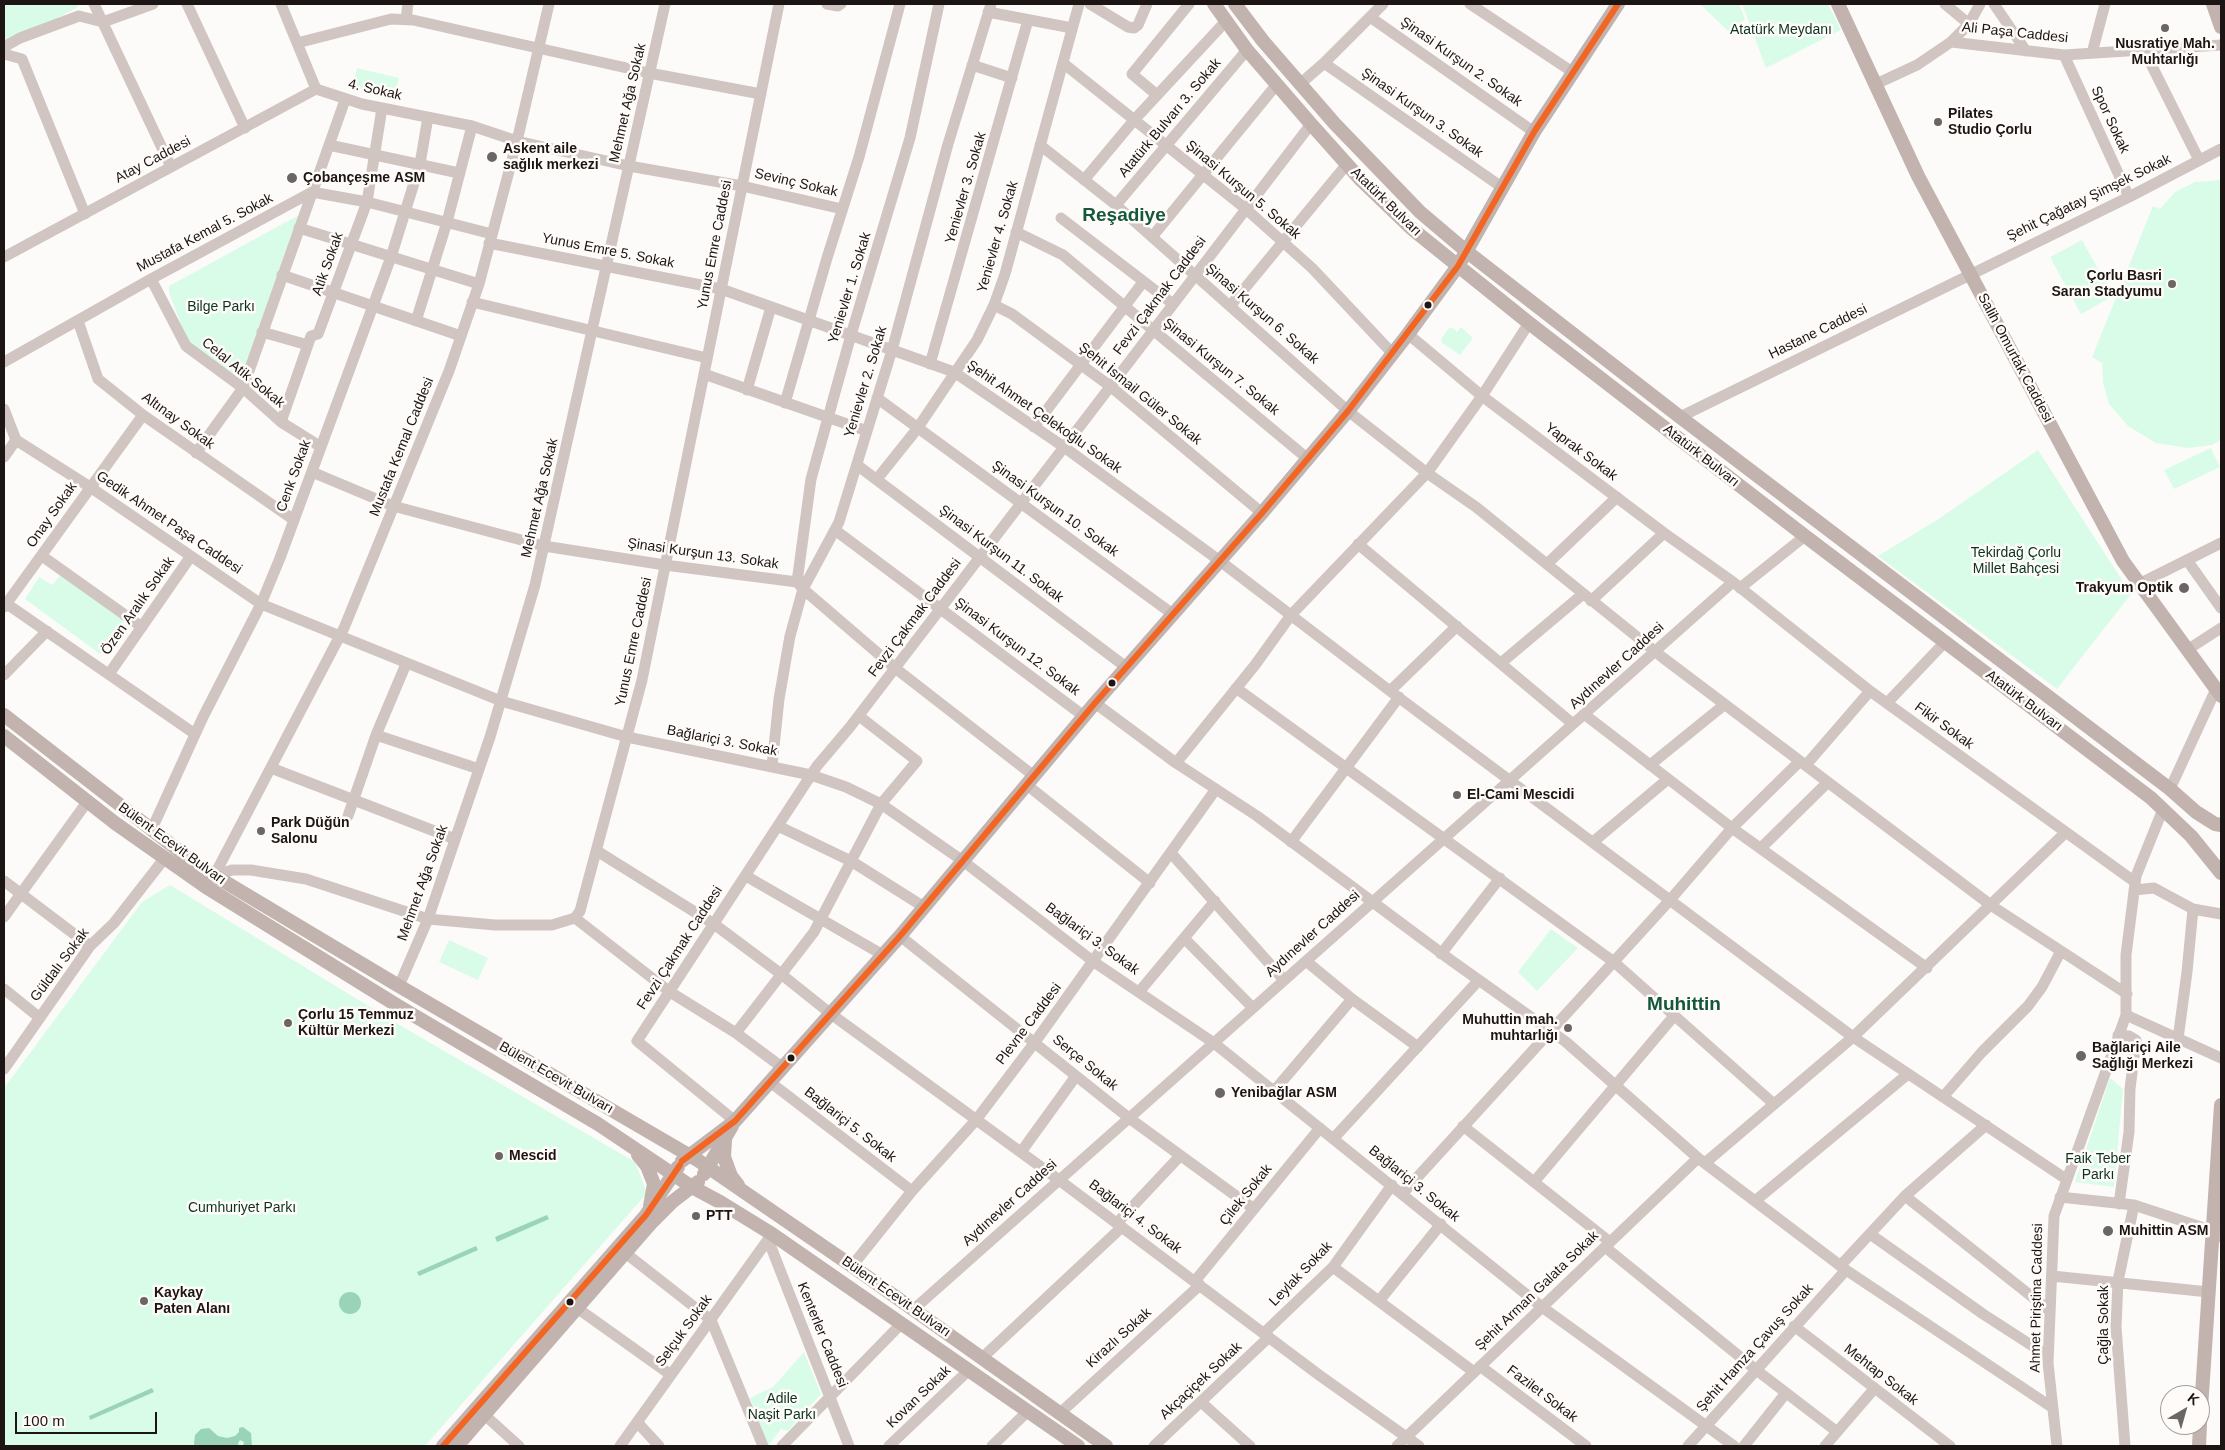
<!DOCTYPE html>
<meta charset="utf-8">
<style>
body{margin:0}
#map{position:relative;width:2225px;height:1450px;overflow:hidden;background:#fdfbfa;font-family:Helvetica,sans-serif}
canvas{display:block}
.frame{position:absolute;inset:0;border:5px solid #1c1513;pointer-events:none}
.north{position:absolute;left:2160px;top:1385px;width:50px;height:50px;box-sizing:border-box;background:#fefbf9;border:1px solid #a49f9d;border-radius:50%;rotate:38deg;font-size:14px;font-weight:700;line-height:20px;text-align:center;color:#1c1513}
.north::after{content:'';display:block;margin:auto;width:18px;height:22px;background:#6b6664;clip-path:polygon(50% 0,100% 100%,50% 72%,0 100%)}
.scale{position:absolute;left:15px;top:1412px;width:142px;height:22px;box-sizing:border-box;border:2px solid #1c1513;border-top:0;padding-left:6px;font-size:15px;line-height:18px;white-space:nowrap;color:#1c1513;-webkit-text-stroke:4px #fefbf9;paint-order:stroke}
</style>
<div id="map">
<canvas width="2225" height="1450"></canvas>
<div class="frame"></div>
<div class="north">K</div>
<div class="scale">100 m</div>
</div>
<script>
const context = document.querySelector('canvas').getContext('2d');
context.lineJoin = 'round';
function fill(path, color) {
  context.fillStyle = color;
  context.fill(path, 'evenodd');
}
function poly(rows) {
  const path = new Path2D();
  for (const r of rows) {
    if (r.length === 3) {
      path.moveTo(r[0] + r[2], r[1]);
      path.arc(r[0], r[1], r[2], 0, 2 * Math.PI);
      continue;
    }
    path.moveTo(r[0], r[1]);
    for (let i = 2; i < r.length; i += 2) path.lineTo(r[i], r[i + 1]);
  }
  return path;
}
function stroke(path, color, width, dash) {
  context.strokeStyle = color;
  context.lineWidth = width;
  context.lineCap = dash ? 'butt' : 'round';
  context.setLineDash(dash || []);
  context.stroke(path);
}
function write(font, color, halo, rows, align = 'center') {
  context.font = font + ' Helvetica,sans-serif';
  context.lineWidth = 5;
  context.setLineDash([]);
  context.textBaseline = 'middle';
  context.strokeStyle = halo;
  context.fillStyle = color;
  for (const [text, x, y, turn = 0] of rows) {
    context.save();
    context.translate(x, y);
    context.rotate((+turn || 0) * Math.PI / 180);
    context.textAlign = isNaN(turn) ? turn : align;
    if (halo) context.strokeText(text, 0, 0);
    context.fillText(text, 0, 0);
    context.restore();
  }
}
fill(poly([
 [4,4,77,4,78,7,4,47],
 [1700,4,1739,4,1745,19,1730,33],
 [1742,4,1828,4,1841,30,1766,68],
 [357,68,399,78,394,97,353,87],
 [2221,180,2221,440,2212,445,2188,448,2156,443,2128,426,2109,404,2103,382,2102,363,2092,357,2153,206,2160,209,2175,192,2195,182],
 [299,215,243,372,234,374,188,344,169,292,169,286],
 [2082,240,2113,296,2081,314,2050,257],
 [1461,327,1473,338,1460,355,1442,343,1441,339,1449,328,1453,328,1457,332],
 [2211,448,2220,467,2174,489,2164,470],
 [2038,450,2131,594,2057,689,1878,556,1940,518],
 [62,573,126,618,100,654,25,599,39,577,52,585],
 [170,885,403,1027,635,1162,647,1193,425,1446,4,1446,4,1088,142,902],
 [1551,929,1578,948,1537,991,1518,972],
 [449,940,488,958,478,980,439,962],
 [2110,1078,2123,1089,2114,1187,2075,1182],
 [804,1352,821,1394,788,1431,781,1429,768,1446,750,1398,773,1387]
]), '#d8fce8');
fill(poly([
 [547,1215,549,1219,497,1242,495,1237],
 [476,1246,478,1250,419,1276,417,1272],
 [350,1303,11],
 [152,1388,154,1392,90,1420,89,1416],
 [243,1427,251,1433,252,1446,243,1446,244,1442,240,1440,238,1443,239,1446,195,1446,194,1444,195,1435,201,1429,209,1428,218,1436,227,1438,235,1436,239,1432,239,1428]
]), '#9ad4b8');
stroke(poly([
 [94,4,171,167],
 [187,4,245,128],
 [281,4,316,89,362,104,472,126,517,141,629,166,742,186,842,209],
 [827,4,838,6,841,4],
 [1090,4,1128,27,1134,28,1138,25,1147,4],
 [1470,4,1574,73],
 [1945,4,1969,24],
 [1994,4,2026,51],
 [988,12,1072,28],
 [1370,17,1534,132],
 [406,19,408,4],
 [1951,42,1969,24,1980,4],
 [297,43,391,19,413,20,649,73,761,94],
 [4,47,20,38,79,16,103,22,153,4],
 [2144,50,2199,160],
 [2092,53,2105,4],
 [4,54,22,59,85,214],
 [2064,55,2129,197],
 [1063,63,1246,209,1312,268,1392,353],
 [1324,63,1503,188],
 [972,65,1012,78],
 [1300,84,1324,63,1383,4],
 [1876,84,1917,65,1951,42,2064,55,2221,45],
 [1157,95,1132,74,1189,4],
 [329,145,459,173],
 [1040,145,1116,205,1348,411,1427,473,1476,507,1662,657,1992,906,2127,994],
 [1084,180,1135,119,1226,21],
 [1116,205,1247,50],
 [1061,218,1173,304],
 [299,228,479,284],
 [1016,232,1063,255,1308,459],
 [1152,237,1277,84],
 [489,243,721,289,954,372,1064,447,1220,561,1390,691,1853,1037,2066,1179],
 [4,257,316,89],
 [282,275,461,336],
 [151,279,186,346,243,388,281,422,321,447],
 [472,302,707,358],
 [994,305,1012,314,1110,386,1262,513],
 [1231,305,1347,164],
 [78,321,98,379,143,415,294,520],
 [416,321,447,222,472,126],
 [262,332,308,345],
 [1408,334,1482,396,1664,533,1733,582,1870,691,2135,882],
 [4,362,151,279,312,192,367,202,492,234],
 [930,364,1028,20],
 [704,374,867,431],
 [747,390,771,307],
 [877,398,1174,615],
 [785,403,827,258,859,157,900,4],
 [4,409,16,440,90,487,261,604,501,701,627,737,811,775,846,787,881,804,963,861,1094,962,1214,1043,1542,1307,1734,1446],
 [1680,417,2129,197,2221,149],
 [281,422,311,336,318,334,367,202,382,108],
 [1034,427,1143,282],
 [196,453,243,388,345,100],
 [4,457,16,440],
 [857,465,1126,667],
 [312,472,393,506,544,546,665,565,797,582,803,589,895,668,1034,776],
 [877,479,917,429,977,340,994,305,1005,274,1079,4],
 [835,530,1085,717],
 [1358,544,1573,724],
 [42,556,142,627],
 [2187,560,2221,608],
 [1547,564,1617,497],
 [797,582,811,479,851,335,910,138,939,4],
 [2139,584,2221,543],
 [1740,588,1805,536],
 [1591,601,1664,533],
 [7,604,195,734],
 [4,607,143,415],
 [2187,650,2221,628],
 [1501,663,1583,594],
 [109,674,191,556],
 [4,675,47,631],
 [1236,688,1614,962,1774,1104],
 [1390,691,1457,626],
 [1095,703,1176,763,1257,816,1452,961,1566,1042,1698,1158,1846,1270,2053,1408],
 [1887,703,1945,642],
 [1584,714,1732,828,1927,968],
 [376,735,479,769],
 [1176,763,1255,665,1291,615,1427,473,1482,396,1529,323],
 [1650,765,1724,705],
 [1806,765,1870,691],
 [772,766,779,699,790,636,803,589,839,522,892,350,948,144,991,4],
 [271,768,455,839],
 [1027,785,1150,883],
 [2170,789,2216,689],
 [348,816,376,735,406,664],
 [778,826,851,861,924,907],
 [151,831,203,717,261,604,280,558,391,257,420,164,428,117],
 [1291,842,1399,697],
 [1593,842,1668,779],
 [1761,848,1828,782],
 [597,851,714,924,781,974,831,1014,1059,1180,1319,1375,1419,1446],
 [1171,853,1284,980],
 [214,876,232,870,251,870,306,879,428,919,495,925,552,925,575,918,580,911,642,680,779,4],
 [214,876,344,628,449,371,479,284,517,141,549,4],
 [746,876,883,955],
 [4,881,90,946],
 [2134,890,2154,888,2193,909,2221,914],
 [4,917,87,802],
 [575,918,670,992,736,1033,783,1068],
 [900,936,1129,1118,1254,1209],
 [1184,938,1253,1008],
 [1441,954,1500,878],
 [1306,961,1352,999,1418,1047],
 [399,986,428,919,490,737,535,585,665,4],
 [4,989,40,1018],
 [1139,992,1215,901],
 [2126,1015,2221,1058],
 [736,1033,814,932,881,804,917,761,859,716],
 [2118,1035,2129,1036,2136,1040,2130,1089,2129,1132,2119,1204],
 [2178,1039,2187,972,2193,909],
 [4,1069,90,946,114,923,164,859],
 [770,1082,912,1191],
 [1274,1091,1352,999],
 [1943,1097,1982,1052,2028,1006,2042,987,2061,951],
 [735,1121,637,1041,817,766,850,727,1311,124],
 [1463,1126,1610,1242],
 [1333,1139,1478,981],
 [1021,1152,1076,1076],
 [1705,1163,1853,1037,2065,833],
 [1534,1182,1674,1016],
 [1403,1193,1670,900,1732,828,1800,761],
 [1905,1196,2050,1311],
 [2060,1197,2134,1205,2213,1231,2221,1237],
 [1755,1201,1908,1074],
 [1117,1223,1180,1156],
 [772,1234,771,1247,849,1446],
 [1870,1234,1983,1314,2048,1356],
 [1605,1247,1755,1369,1836,1431],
 [619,1248,711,1320,763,1446],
 [852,1266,912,1191,976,1120,1035,1042,1216,789],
 [1840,1266,1905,1196,1986,1125],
 [1333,1267,1474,1372],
 [2052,1276,2209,1292],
 [1195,1281,1320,1128],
 [1379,1301,1441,1224],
 [570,1303,671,1375],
 [914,1309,1733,582],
 [1794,1326,1950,1446],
 [1264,1333,1333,1267,1392,1185],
 [982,1358,1122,1227],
 [1480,1366,1586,1446],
 [1201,1402,1250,1446],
 [478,1409,519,1446],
 [1059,1414,1200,1285],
 [637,1422,659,1446],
 [620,1446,772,1234],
 [782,1446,902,1323],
 [889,1446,969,1370],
 [992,1446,1028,1411],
 [1154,1446,1269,1337],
 [1397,1446,1698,1158],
 [1688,1446,1846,1270],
 [1744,1446,1786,1393],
 [1825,1446,1874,1389],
 [2057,1446,2048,1363,2054,1216,2126,1015,2126,955,2136,876,2163,809],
 [2125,1446,2116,1327,2118,1281,2134,1205]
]), '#d1c5c2', 11);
stroke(poly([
 [1214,4,1247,50,1311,124,1361,180,1411,228,1529,323,1805,536,2151,798,2191,836,2221,873],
 [1235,4,1263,41,1335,124,1420,212,1466,251,1680,417,2170,789,2196,812,2215,824,2221,825],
 [1838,4,1918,176,2123,561,2221,696],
 [2213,4,2221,27],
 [4,715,200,867,399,986,699,1161,852,1266,1106,1446],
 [4,736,115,823,206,887,398,1006,598,1124,692,1187,720,1202,772,1234,1078,1446],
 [725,1140,724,1157,731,1176,738,1185],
 [638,1155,647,1166,654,1184,650,1206],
 [682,1161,735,1121,900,936,1095,703,1262,513,1348,411,1408,334,1458,266,1534,132,1618,4],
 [704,1174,732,1126],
 [2200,1424,2221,1105],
 [443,1446,646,1215,678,1167],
 [457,1446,652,1222,672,1202,698,1182],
 [2199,1446,2200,1425]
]), '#c2b3ae', 14);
stroke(poly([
 [682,1161,735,1121,900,936,1095,703,1262,513,1348,411,1458,266,1534,132,1618,4],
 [443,1446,646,1215,680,1165]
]), '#f26522', 6);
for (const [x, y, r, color] of [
 [2165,28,5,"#6b6664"],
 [1938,122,5,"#6b6664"],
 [492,157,6,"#6b6664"],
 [292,178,6,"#6b6664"],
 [2172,284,5,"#6b6664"],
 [1428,305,4.5,"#1c1513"],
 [2184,588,6,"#6b6664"],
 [1112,683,4.5,"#1c1513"],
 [1457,795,5,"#6b6664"],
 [261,831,5,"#6b6664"],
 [288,1023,5,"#6b6664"],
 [1568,1028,5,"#6b6664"],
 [2081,1056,6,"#6b6664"],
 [791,1058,4.5,"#1c1513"],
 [1220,1093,6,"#6b6664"],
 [499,1156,5,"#6b6664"],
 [696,1216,5,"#6b6664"],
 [2108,1231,6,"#6b6664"],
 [144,1301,5,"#6b6664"],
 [570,1302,4.5,"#1c1513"]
]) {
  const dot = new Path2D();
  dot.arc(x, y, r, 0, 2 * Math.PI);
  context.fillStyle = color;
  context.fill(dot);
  stroke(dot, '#fefbf9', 2);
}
write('14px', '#0b3221', '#fefbf9', [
 ["Atatürk Meydanı",1781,30],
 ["Bilge Parkı",221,307],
 ["Tekirdağ Çorlu",2016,553],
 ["Millet Bahçesi",2016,569],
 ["Faik Teber",2098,1159],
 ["Parkı",2098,1175],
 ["Cumhuriyet Parkı",242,1208],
 ["Adile",782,1399],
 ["Naşit Parkı",782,1415]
]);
write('14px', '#1c1513', '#fefbf9', [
 ["Ali Paşa Caddesi",2015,33,6],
 ["Şinasi Kurşun 2. Sokak",1461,62,35],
 ["4. Sokak",375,90,13],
 ["Mehmet Ağa Sokak",628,103,-77],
 ["Şinasi Kurşun 3. Sokak",1422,113,35],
 ["Atatürk Bulvarı 3. Sokak",1170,118,-50],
 ["Spor Sokak",2110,120,65],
 ["Atay Caddesi",153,160,-28],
 ["Sevinç Sokak",796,183,13],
 ["Yenievler 3. Sokak",966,188,-74],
 ["Şinasi Kurşun 5. Sokak",1243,190,40],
 ["Şehit Çağatay Şimşek Sokak",2089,198,-26],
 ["Atatürk Bulvarı",1386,202,44],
 ["Mustafa Kemal 5. Sokak",205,233,-28],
 ["Yenievler 4. Sokak",998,237,-74],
 ["Yunus Emre Caddesi",715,245,-79],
 ["Yunus Emre 5. Sokak",608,251,11],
 ["Atik Sokak",328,264,-70],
 ["Yenievler 1. Sokak",850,288,-73],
 ["Fevzi Çakmak Caddesi",1160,296,-53],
 ["Şinasi Kurşun 6. Sokak",1262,314,41],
 ["Hastane Caddesi",1818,332,-26],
 ["Salih Omurtak Caddesi",2015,358,62],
 ["Şinasi Kurşun 7. Sokak",1221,367,39],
 ["Celal Atik Sokak",243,373,39],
 ["Yenievler 2. Sokak",866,382,-73],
 ["Şehit İsmail Güler Sokak",1140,394,39],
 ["Şehit Ahmet Çelekoğlu Sokak",1044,417,35],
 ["Altınay Sokak",178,421,36],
 ["Mustafa Kemal Caddesi",402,447,-68],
 ["Yaprak Sokak",1581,452,37],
 ["Atatürk Bulvarı",1701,456,38],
 ["Cenk Sokak",294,476,-70],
 ["Mehmet Ağa Sokak",540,498,-77],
 ["Şinasi Kurşun 10. Sokak",1055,509,36],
 ["Onay Sokak",52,515,-55],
 ["Gedik Ahmet Paşa Caddesi",169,523,34],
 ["Şinasi Kurşun 13. Sokak",703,554,8],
 ["Şinasi Kurşun 11. Sokak",1001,554,37],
 ["Özen Aralık Sokak",138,606,-55],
 ["Fevzi Çakmak Caddesi",915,618,-53],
 ["Yunus Emre Caddesi",634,642,-78],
 ["Şinasi Kurşun 12. Sokak",1017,647,37],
 ["Aydınevler Caddesi",1617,666,-42],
 ["Atatürk Bulvarı",2024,701,37],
 ["Fikir Sokak",1944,726,36],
 ["Bağlariçi 3. Sokak",722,741,11],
 ["Bülent Ecevit Bulvarı",172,844,36],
 ["Mehmet Ağa Sokak",423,883,-70],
 ["Aydınevler Caddesi",1313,934,-42],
 ["Bağlariçi 3. Sokak",1092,939,36],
 ["Fevzi Çakmak Caddesi",680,948,-57],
 ["Güldalı Sokak",60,965,-53],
 ["Plevne Caddesi",1029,1024,-53],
 ["Serçe Sokak",1085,1063,39],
 ["Bülent Ecevit Bulvarı",556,1078,30],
 ["Bağlariçi 5. Sokak",850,1125,38],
 ["Bağlariçi 3. Sokak",1414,1184,39],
 ["Çilek Sokak",1246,1195,-51],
 ["Aydınevler Caddesi",1010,1203,-42],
 ["Bağlariçi 4. Sokak",1135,1217,37],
 ["Leylak Sokak",1301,1274,-46],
 ["Şehit Arman Galata Sokak",1537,1291,-44],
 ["Bülent Ecevit Bulvarı",896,1297,35],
 ["Ahmet Piriştina Caddesi",2037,1298,-89],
 ["Çağla Sokak",2104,1325,-90],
 ["Selçuk Sokak",684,1331,-54],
 ["Kenterler Caddesi",822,1335,68],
 ["Kirazlı Sokak",1119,1338,-42],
 ["Şehit Hamza Çavuş Sokak",1755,1348,-48],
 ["Mehtap Sokak",1881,1375,38],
 ["Akçaçiçek Sokak",1201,1381,-43],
 ["Fazilet Sokak",1542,1394,37],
 ["Kovan Sokak",919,1397,-44]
]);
write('bold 14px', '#1c1513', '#fefbf9', [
 ["Nusratiye Mah.",2165,44,"center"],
 ["Muhtarlığı",2165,60,"center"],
 ["Pilates",1948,114],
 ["Studio Çorlu",1948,130],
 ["Askent aile",503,149],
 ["sağlık merkezi",503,165],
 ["Çobançeşme ASM",303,178],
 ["Çorlu Basri",2162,276,"right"],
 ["Saran Stadyumu",2162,292,"right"],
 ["Trakyum Optik",2173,588,"right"],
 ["El-Cami Mescidi",1467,795],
 ["Park Düğün",271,823],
 ["Salonu",271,839],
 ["Çorlu 15 Temmuz",298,1015],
 ["Kültür Merkezi",298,1031],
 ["Muhuttin mah.",1558,1020,"right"],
 ["muhtarlığı",1558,1036,"right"],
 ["Bağlariçi Aile",2092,1048],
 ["Sağlığı Merkezi",2092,1064],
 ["Yenibağlar ASM",1231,1093],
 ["Mescid",509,1156],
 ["PTT",706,1216],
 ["Muhittin ASM",2119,1231],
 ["Kaykay",154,1293],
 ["Paten Alanı",154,1309]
], 'left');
write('bold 19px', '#13573c', '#fefbf9', [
 ["Reşadiye",1124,216],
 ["Muhittin",1684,1005]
]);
</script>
